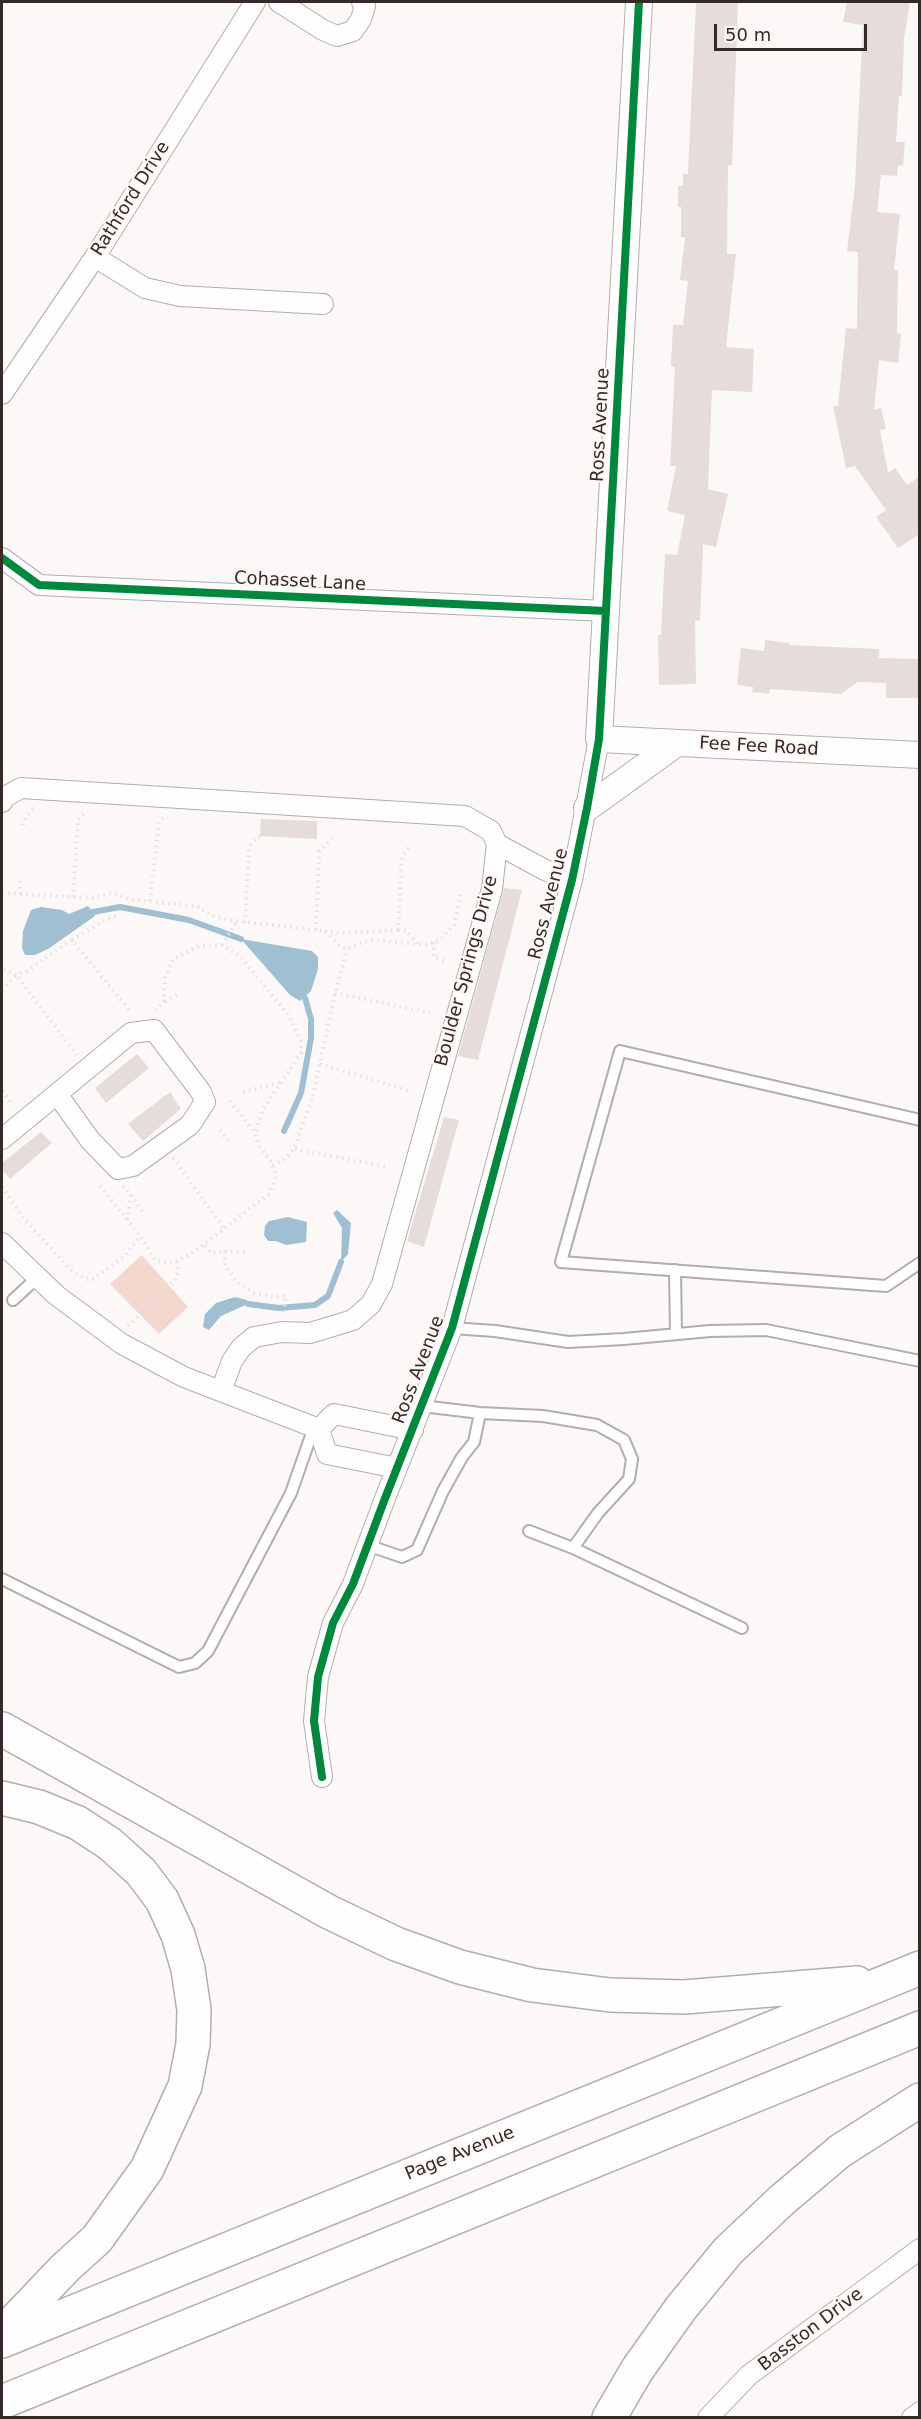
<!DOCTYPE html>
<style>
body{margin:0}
#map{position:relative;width:921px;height:2419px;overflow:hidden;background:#fcf8f7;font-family:"DejaVu Sans",sans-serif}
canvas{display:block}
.frame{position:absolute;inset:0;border:3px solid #362a26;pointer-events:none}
.scale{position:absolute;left:714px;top:24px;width:153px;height:27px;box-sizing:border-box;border:3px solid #362a26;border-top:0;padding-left:8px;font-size:18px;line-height:21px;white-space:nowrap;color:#362a26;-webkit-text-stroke:4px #fef7f5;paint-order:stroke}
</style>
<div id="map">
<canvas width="921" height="2419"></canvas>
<div class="frame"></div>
<div class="scale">50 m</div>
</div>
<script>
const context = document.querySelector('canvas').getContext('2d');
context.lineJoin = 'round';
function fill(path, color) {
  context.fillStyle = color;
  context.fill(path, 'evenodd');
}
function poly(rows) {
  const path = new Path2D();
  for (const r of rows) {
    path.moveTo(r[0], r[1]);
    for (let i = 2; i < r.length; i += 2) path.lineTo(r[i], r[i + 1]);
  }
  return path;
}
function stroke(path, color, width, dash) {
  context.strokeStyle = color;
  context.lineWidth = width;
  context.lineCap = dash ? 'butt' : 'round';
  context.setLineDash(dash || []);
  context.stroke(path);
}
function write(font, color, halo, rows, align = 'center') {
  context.font = font + ' "DejaVu Sans",sans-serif';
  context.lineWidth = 4.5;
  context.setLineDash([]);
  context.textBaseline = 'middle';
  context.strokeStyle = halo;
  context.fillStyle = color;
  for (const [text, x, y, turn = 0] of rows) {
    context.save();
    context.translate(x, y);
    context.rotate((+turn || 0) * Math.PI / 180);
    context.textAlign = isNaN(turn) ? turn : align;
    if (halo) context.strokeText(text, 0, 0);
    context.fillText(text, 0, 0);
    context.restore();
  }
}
fill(poly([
 [142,1255,188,1307,159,1334,110,1284]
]), '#f4d8cf');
fill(poly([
 [88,906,95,916,48,949,35,955,25,955,22,948,23,931,31,910,41,907,62,910,69,914],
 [241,939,312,951,318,957,318,969,311,991,300,1001,290,995],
 [337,1210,351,1223,348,1254,341,1262,342,1228,333,1213],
 [288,1217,307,1222,306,1242,286,1245,276,1241,268,1241,264,1235,265,1226,269,1221],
 [235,1297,247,1300,248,1304,221,1316,209,1330,203,1327,205,1314,216,1303]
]), '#a0bfd2');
stroke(poly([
 [93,912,120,907,189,920,241,939],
 [284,1131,301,1093,311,1038,311,1019,305,998],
 [248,1304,279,1308,315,1305,328,1296,341,1262]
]), '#a0bfd2', 6);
fill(poly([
 [696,2,738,2,732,165,728,165,727,254,736,254,726,347,754,349,752,392,712,390,708,489,728,494,716,547,703,544,700,621,695,620,696,684,659,685,658,635,661,635,665,554,677,555,685,515,667,511,676,466,670,466,675,368,671,365,673,325,683,325,688,281,680,280,685,237,681,237,681,207,678,207,678,186,683,186,683,174,688,174],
 [847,2,910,2,904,39,902,96,899,96,896,142,905,142,903,166,898,165,897,176,881,175,877,212,900,214,894,270,898,270,897,333,901,334,898,363,879,360,874,410,881,408,886,429,880,430,888,473,895,468,907,485,920,476,920,534,898,548,876,517,886,510,855,466,846,468,833,406,838,406,846,328,857,329,858,252,847,251,855,185,863,25,843,22],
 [765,640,789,643,790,645,879,649,879,658,920,659,920,698,886,698,886,683,858,682,841,694,770,689,769,694,752,692,753,687,737,685,741,648,764,651],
 [261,819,317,821,317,839,260,836],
 [504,888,522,890,478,1060,458,1056],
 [137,1054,149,1068,106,1103,95,1088],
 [170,1092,181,1109,143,1141,128,1124],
 [444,1117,459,1120,424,1247,407,1241],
 [41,1132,52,1143,10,1179,2,1170,2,1163]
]), '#e6ddda');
const service = poly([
 [920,1120,620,1051,561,1262,886,1286,920,1263],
 [675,1270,676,1334],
 [13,1300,38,1277],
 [452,1328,495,1331,568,1342,624,1339,710,1331,766,1330,920,1361],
 [422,1406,480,1413,543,1416,597,1425,624,1440,632,1459,629,1479,598,1513,573,1548],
 [529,1531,573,1548,742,1628],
 [367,1545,402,1557,417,1550,443,1491,462,1457,474,1442,480,1413],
 [2,1579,179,1667,195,1663,208,1651,291,1493,314,1427]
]);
const minor = poly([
 [279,2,323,30,337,36,353,31,361,19,365,6,362,2],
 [95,257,145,288,180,296,323,304],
 [2,394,95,257,255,2],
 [2,558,39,585,606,611],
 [2,802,3,798,21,788,465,816,491,831,497,844,492,889,382,1284,371,1304,353,1320,310,1333,282,1332,254,1337,241,1348,232,1361,221,1391],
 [497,844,545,870,572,880],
 [2,1139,131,1033,154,1030,201,1092,205,1102,190,1125,133,1166,118,1169,90,1140,57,1094],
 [2,1243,56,1295,122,1344,184,1377,319,1429],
 [319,1429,334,1414,413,1430],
 [319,1429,327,1454,397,1468],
 [322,1777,314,1721,318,1677,333,1623,353,1584,384,1501,452,1328,572,880,599,739],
 [708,2418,749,2375,920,2249],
 [912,2418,920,2412]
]);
const tertiary = poly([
 [639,2,599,739,920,755],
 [587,808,677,743]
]);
const motorway = poly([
 [2,1729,329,1912,396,1944,460,1967,532,1985,610,1995,684,1997,857,1983],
 [2,1798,39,1807,78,1823,110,1844,141,1872,162,1900,178,1935,188,1969,194,2010,193,2044,185,2086,147,2169,97,2239,65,2268,2,2334],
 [2,2341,920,1968],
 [2,2402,920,2028],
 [609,2418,637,2370,681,2308,728,2251,782,2200,840,2151,920,2100]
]);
stroke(service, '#b4adab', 14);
stroke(minor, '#b4adab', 22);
stroke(tertiary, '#b4adab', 28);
stroke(motorway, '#b4adab', 36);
stroke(poly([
 [23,825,24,820,35,807],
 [20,881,21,894],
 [2,893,93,898,112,893,133,900,197,906,213,916,237,921,325,931,340,946,347,949,363,942,375,940,426,945,439,941,454,925,461,893],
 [73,897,78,820,85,812],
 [150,901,159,821,166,816],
 [245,923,249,849,252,842,260,836],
 [316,930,319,852,332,838],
 [398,930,407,931,418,944],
 [325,931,342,933,398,930,402,856,410,846],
 [72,940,107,919,114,917,117,919],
 [434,942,434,957,444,961],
 [222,945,237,921],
 [4,969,16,975,27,971,72,940,131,1012],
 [2,990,16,975,77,1055],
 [335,993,431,1013],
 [165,1001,178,994],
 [155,1010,164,1002,165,978,173,959,199,946,222,945,240,956,289,1016,301,1041,301,1053,263,1109,255,1134,259,1146,272,1163,276,1177,269,1194,204,1244,211,1253,225,1251,225,1265,237,1282,254,1293,273,1297,286,1296,283,1314],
 [320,1064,410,1091],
 [2,1091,11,1103],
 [243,1092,279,1083],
 [230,1101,255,1133],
 [220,1130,228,1141],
 [295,1149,388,1167],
 [173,1158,224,1229],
 [273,1166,286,1158,294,1149,312,1099,335,993,347,949],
 [100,1186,140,1236,156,1261,172,1263,190,1255,204,1244],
 [123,1186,131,1195,127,1221],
 [2,1187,23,1218,70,1269,85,1279,93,1279,125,1256,140,1236],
 [131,1195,142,1211],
 [225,1251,246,1252],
 [128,1326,175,1281,179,1270,177,1261]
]), '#e4e2e2', 4, [1.5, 4.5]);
stroke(service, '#fffefe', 10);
stroke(minor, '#fffefe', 20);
stroke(tertiary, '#fffefe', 26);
stroke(motorway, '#fffefe', 33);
stroke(poly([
 [2,558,39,585,606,611],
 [322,1777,314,1721,318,1677,333,1623,353,1584,384,1501,452,1328,572,880,587,808,599,739,639,2]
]), '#00873e', 8);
write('18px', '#362a26', '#fef7f5', [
 ["Rathford Drive",131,199,-58],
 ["Ross Avenue",601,425,-87],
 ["Cohasset Lane",300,582,3],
 ["Fee Fee Road",759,747,3],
 ["Ross Avenue",549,904,-76],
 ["Boulder Springs Drive",467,971,-75],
 ["Ross Avenue",419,1370,-69],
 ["Page Avenue",460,2154,-22],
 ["Basston Drive",811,2330,-37]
]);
</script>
